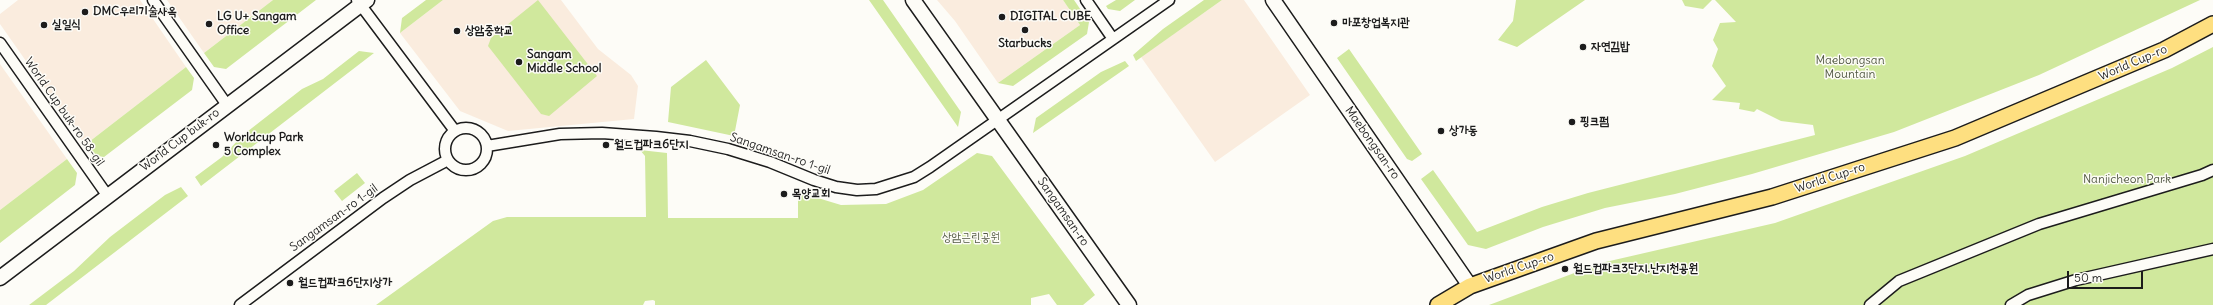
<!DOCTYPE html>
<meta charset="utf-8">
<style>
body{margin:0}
#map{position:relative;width:2213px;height:305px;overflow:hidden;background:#fdfcf7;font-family:Delius,sans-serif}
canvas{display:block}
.scale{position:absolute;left:2067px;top:271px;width:76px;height:18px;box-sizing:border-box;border:2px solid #1c1c1c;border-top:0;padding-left:5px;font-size:12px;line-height:14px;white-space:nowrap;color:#1c1c1c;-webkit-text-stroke:3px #fdfcf7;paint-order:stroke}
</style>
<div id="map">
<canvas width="2213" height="305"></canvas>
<div class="scale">50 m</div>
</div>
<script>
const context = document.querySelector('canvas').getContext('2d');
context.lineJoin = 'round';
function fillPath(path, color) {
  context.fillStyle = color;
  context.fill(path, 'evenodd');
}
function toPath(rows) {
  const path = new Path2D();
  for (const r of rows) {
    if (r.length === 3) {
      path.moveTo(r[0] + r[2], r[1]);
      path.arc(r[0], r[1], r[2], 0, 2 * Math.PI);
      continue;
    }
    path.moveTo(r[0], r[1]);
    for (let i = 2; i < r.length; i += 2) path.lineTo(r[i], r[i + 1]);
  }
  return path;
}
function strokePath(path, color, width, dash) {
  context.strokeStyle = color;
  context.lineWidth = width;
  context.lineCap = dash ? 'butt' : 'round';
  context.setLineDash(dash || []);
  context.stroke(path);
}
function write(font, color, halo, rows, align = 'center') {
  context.font = font + ' Delius,"Poor Story",sans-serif';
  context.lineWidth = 3;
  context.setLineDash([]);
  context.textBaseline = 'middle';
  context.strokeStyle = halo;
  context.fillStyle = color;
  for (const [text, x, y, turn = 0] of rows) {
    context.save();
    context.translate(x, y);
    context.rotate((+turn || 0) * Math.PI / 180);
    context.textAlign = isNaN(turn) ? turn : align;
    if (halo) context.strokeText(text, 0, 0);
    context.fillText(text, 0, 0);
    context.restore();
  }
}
const built = toPath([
 [18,0,140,0,186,67,85,145,0,24,0,14],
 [167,0,273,0,204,53],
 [443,0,561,0,598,49,631,75,638,86,634,119,508,131,460,111,400,33],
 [937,0,1063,0,1080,25,998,83,955,21],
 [1222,0,1244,0,1310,95,1215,162,1141,57],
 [0,64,67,159,0,210]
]);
const green = toPath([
 [273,0,316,0,226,69,214,67,204,53],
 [426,0,443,0,400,33,402,18],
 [538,0,597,76,549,116,541,114,488,46,491,38],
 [869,0,883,0,961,112,958,127],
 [1063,0,1074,0,1089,22,1087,34,1013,86,998,83,1080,25],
 [1116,0,1135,0,1120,11,1108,9,1106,6],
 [1204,0,1222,0,1136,61,1133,55,1163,29],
 [1516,0,1585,0,1517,47,1498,40,1513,21],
 [1682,0,1712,0,1703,9,1685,6],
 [1715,0,2200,0,2039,75,1894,132,1752,174,1675,194,1605,208,1543,227,1486,249,1468,245,1421,179,1433,170,1477,232,1542,207,1588,193,1815,135,1813,125,1781,121,1757,109,1754,112,1739,109,1740,103,1712,100,1726,86,1712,66,1718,49,1713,40,1720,23,1736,22],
 [2213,47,2213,305,1489,305,1601,263,1775,223,1965,156,2172,68],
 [1349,49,1422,154,1412,161,1407,159,1337,58],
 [359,51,374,53,201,186,195,177,222,157,243,135,302,89,323,79],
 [706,60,740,105,734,136,668,122,671,87],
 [1125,61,1129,66,1033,133,1036,118,1101,72],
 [186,67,194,78,192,90,104,157,92,155,85,145],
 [640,150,667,153,668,218,798,218,798,192,841,205,886,204,923,190,977,153,992,156,1095,295,1083,305,1057,305,1049,294,1031,298,1031,305,655,305,655,301,653,300,645,301,643,305,376,305,493,221,507,217,646,217,645,156],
 [67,159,77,173,75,185,0,243,0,210],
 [357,173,365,183,342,201,334,191],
 [181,187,188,196,46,305,29,305,74,271,110,237,165,195]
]);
const street = toPath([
 [153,0,227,105],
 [357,0,455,131],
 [1086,0,1113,39],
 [0,43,107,195],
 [466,149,21],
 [487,146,560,134,602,133,656,137,690,141,728,149,770,162,814,180,836,187,857,190,876,189,914,177,930,167,1169,0],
 [240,305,383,198,410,180,448,160],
 [1870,305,1899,281,2039,224,2202,175,2213,170],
 [2011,305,2028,295,2076,280,2213,249]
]);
const secondary = toPath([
 [913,0,1129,305],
 [1273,0,1470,286],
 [0,278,367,0]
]);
const primary = toPath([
 [1438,305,1470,286,1596,241,1772,197,1955,138,2164,50,2213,24]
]);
const markers = [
 [85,12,4,"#1c1c1c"],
 [1002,17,4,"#1c1c1c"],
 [1334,23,4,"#1c1c1c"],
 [209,24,4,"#1c1c1c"],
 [44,25,4,"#1c1c1c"],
 [1025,30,4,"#1c1c1c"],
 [457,31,4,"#1c1c1c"],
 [1583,47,4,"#1c1c1c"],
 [519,62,4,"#1c1c1c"],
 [1572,122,4,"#1c1c1c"],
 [1441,131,4,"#1c1c1c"],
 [216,145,4,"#1c1c1c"],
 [606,145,4,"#1c1c1c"],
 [784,194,4,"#1c1c1c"],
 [1565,269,4,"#1c1c1c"],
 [290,283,4,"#1c1c1c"]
];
const poiNames = [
 ["DMC우리기술사옥",93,12],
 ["LG U+ Sangam",217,17],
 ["Office",217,31],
 ["DIGITAL CUBE",1010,17],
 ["마포창업복지관",1342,23],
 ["실일식",52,25],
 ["상암중학교",465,31],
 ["Starbucks",1025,44,"center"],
 ["자연김밥",1591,47],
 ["Sangam",527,55],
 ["Middle School",527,69],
 ["핑크펌",1580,122],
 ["상가동",1449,131],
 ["Worldcup Park",224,138],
 ["5 Complex",224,152],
 ["월드컵파크6단지",614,145],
 ["목양교회",792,194],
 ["월드컵파크3단지.난지천공원",1573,269],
 ["월드컵파크6단지상가",298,283]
];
const parkNames = [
 ["Maebongsan",1850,61],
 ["Mountain",1850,75],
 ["Nanjicheon Park",2127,180],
 ["상암근린공원",971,238]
];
const streetNames = [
 ["World Cup-ro",2133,63,-23],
 ["World Cup buk-ro 58-gil",64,112,55],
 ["World Cup buk-ro",180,140,-37],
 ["Maebongsan-ro",1372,143,55],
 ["Sangamsan-ro 1-gil",780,154,19],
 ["World Cup-ro",1830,178,-18],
 ["Sangamsan-ro",1063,212,55],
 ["Sangamsan-ro 1-gil",334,218,-36],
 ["World Cup-ro",1519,268,-19]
];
fillPath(built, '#faecde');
fillPath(green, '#d0e89d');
strokePath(street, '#1c1c1c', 13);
strokePath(secondary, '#1c1c1c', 17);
strokePath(primary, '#1c1c1c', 18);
strokePath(street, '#fdfcf7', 10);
strokePath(secondary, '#fdfcf7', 14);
strokePath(primary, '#fedf80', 15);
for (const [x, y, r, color] of markers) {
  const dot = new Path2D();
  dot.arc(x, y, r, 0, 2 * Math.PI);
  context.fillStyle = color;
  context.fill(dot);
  strokePath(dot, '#fdfcf7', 1.5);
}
write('bold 12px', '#1c1c1c', '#fdfcf7', poiNames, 'left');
write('12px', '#525943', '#fdfcf7', parkNames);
write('12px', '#1c1c1c', '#fdfcf7', streetNames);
</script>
